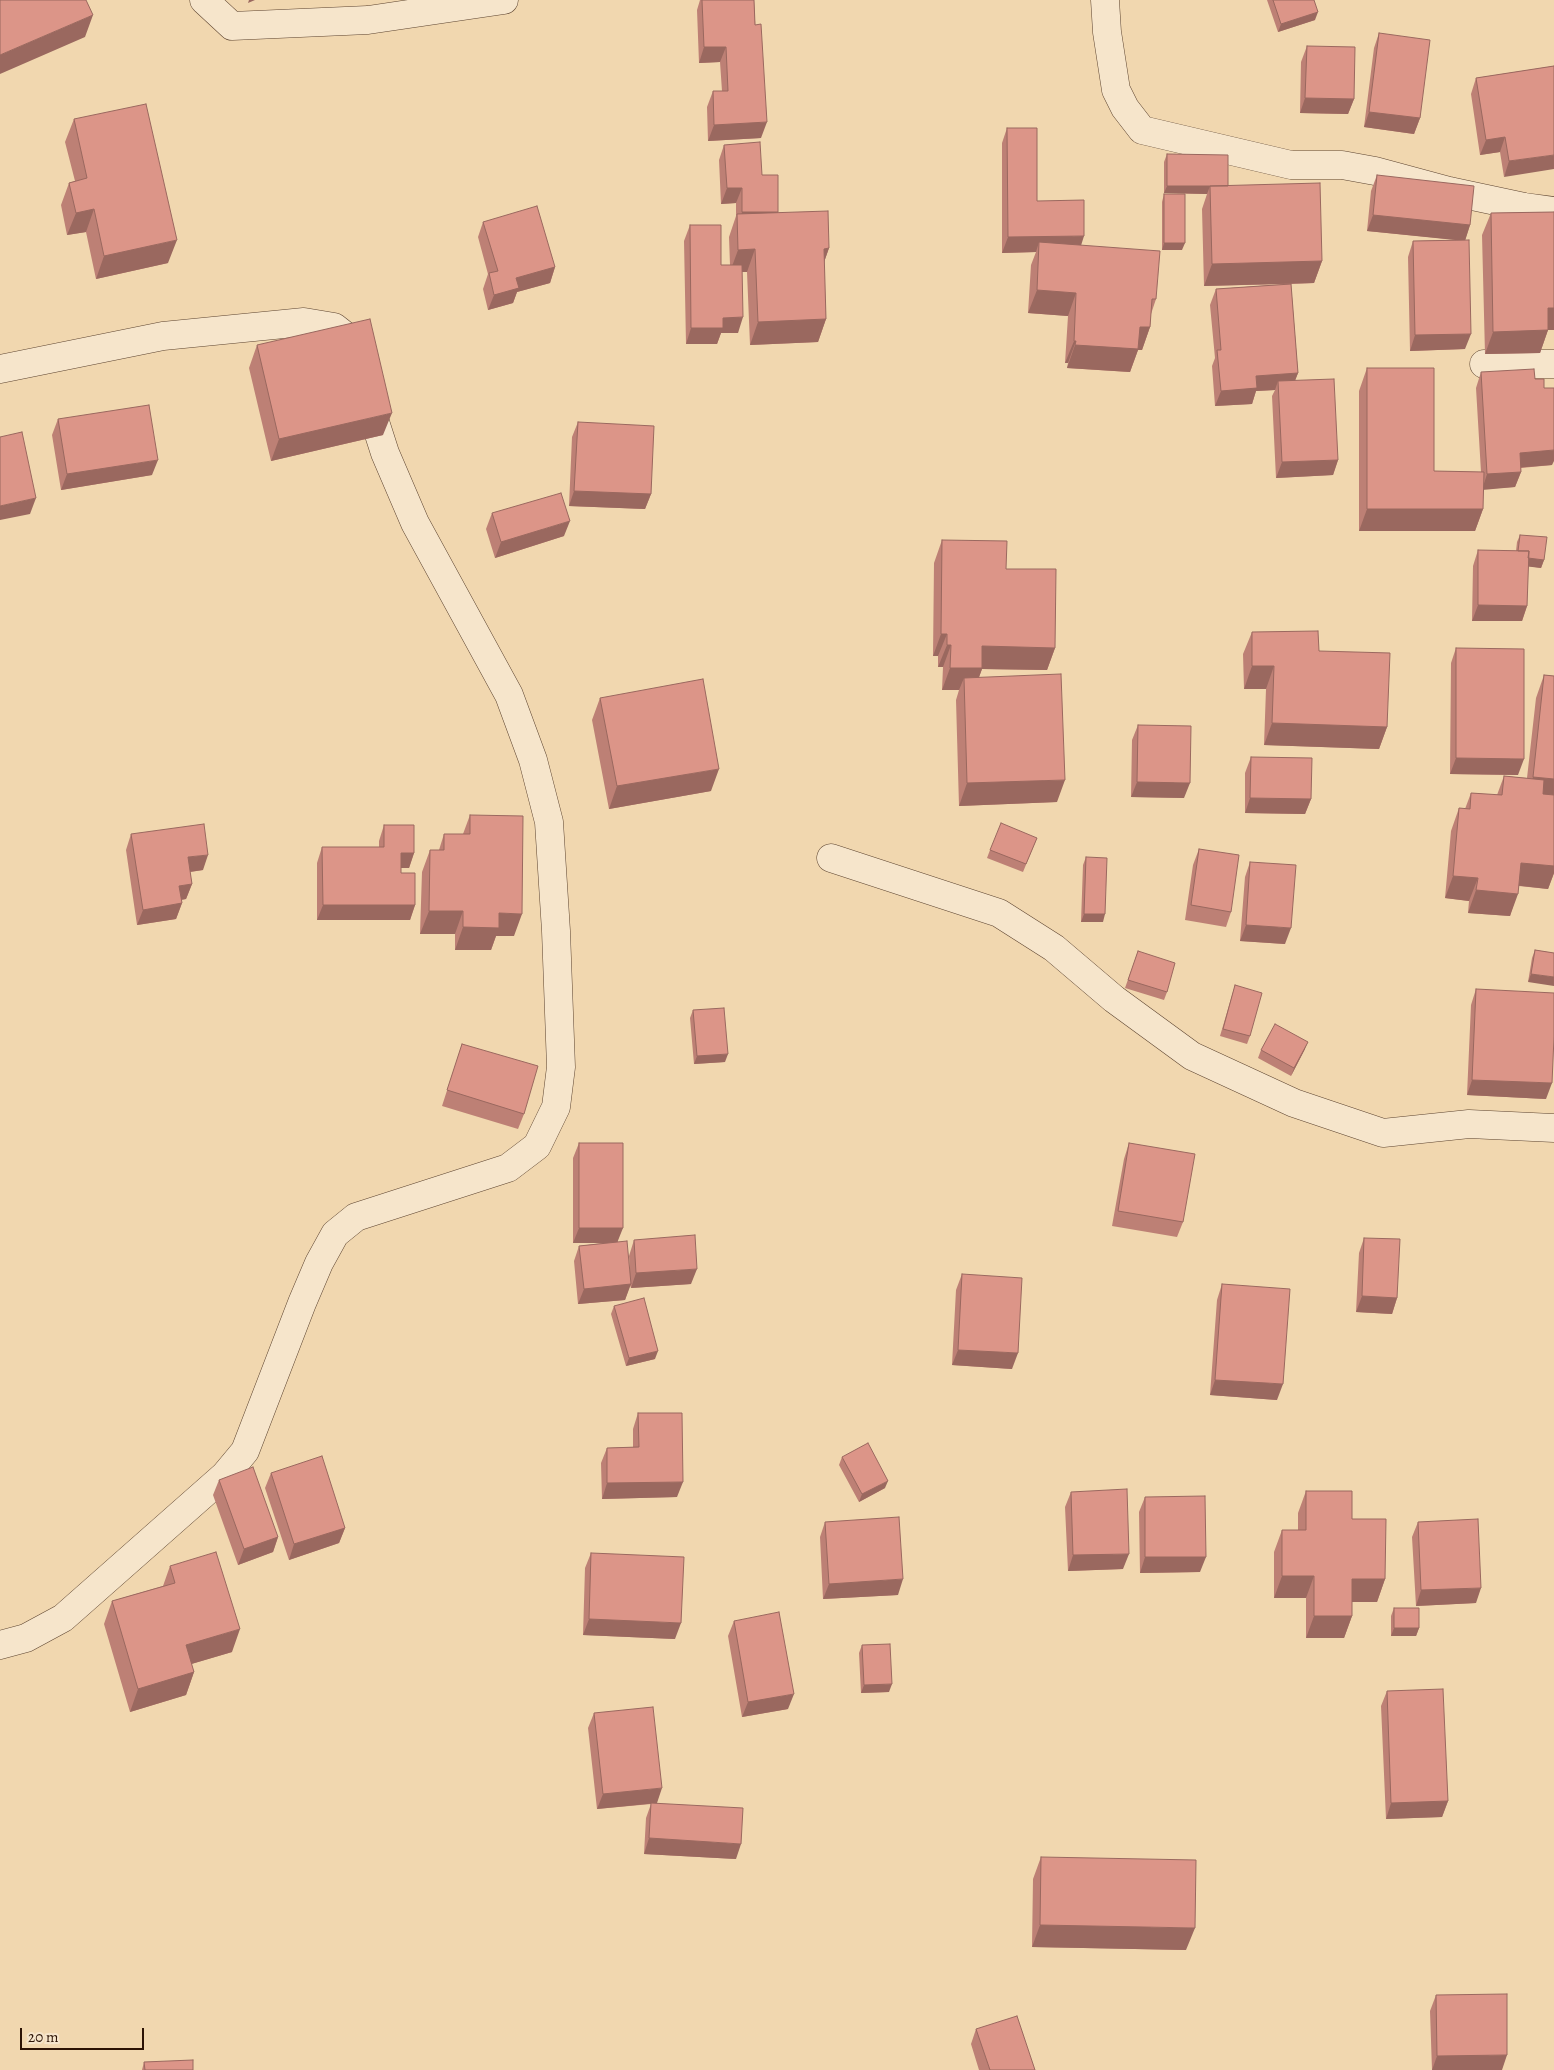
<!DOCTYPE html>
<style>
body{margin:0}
#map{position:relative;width:1554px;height:2070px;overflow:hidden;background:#f1d7af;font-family:Alegreya,serif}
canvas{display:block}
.scale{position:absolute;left:20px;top:2028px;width:124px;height:22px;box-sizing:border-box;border:2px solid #2c1305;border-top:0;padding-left:6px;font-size:15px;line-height:18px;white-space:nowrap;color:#2c1305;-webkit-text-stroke:4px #f6e5cb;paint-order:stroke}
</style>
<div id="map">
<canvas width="1554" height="2070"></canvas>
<div class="scale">20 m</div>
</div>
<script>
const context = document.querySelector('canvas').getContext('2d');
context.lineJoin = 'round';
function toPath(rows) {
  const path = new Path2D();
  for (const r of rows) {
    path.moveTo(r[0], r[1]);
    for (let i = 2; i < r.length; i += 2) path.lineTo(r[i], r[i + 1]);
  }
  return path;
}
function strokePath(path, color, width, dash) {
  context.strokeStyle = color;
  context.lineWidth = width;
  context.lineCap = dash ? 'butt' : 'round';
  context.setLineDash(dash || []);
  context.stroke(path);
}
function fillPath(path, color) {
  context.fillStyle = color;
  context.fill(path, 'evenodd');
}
const minor = toPath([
 [204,0,232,26,368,20,504,0],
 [1105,0,1107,32,1116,90,1125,108,1142,130,1291,165,1342,165,1375,171,1449,191,1524,207,1554,211],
 [1484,364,1554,364],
 [0,369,163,336,304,322,334,327,348,338,354,357],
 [831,858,999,913,1054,948,1114,999,1192,1056,1294,1103,1383,1133,1469,1124,1554,1128],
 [0,1645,26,1638,63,1618,225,1475,245,1451,302,1303,319,1263,335,1234,356,1217,508,1168,537,1146,556,1107,561,1067,556,931,549,822,533,760,509,695,415,523,385,453,368,400]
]);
const wall = toPath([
 [700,0,754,0,761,138,708,141,707,107,713,91,722,91,720,62,699,63,697,10],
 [1267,0,1314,0,1315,20,1278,32],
 [1379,33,1420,118,1414,134,1364,127,1374,48],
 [1307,46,1354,99,1348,114,1300,113,1301,62],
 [1554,66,1504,177,1500,152,1480,155,1471,94,1476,78],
 [74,119,168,263,96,279,86,232,67,235,61,205,69,183,75,181,65,142],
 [1007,128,1037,201,1081,245,1156,299,1151,314,1150,327,1142,350,1138,350,1130,372,1067,368,1068,363,1065,363,1068,316,1028,313,1031,265,1036,252,1002,253,1002,143],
 [724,145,762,175,778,213,829,248,824,262,826,319,818,342,750,345,747,272,742,272,738,333,721,333,717,344,686,344,684,241,690,225,721,265,730,265,729,237,736,216,736,203,721,204,719,160],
 [1167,154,1228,186,1322,261,1314,283,1291,284,1298,373,1295,380,1338,460,1333,475,1276,478,1272,396,1275,390,1256,391,1252,404,1215,406,1212,366,1215,358,1210,305,1216,289,1286,284,1204,286,1202,209,1207,194,1164,193,1164,162],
 [1377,175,1470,225,1465,240,1465,349,1410,351,1408,257,1413,241,1458,240,1367,231,1371,191],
 [1164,194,1182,250,1162,250,1162,202],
 [1554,212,1554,330,1548,330,1540,353,1485,354,1482,235,1491,213],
 [483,222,555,267,550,283,517,292,513,303,488,310,483,289,488,274,478,237],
 [257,345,383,435,271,461,249,368],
 [1367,368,1434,471,1481,472,1476,388,1481,372,1535,379,1544,388,1552,465,1521,468,1521,472,1515,487,1483,489,1483,509,1475,531,1359,531,1359,391],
 [58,419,152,475,61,490,52,435],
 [578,422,651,494,645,509,569,506,572,437],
 [492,513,564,536,495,558,486,529],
 [1520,535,1544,560,1541,568,1528,566,1527,606,1522,621,1472,621,1473,566,1478,550,1516,551,1517,542],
 [942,540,1006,569,1055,648,1047,670,982,669,979,677,1057,802,959,806,956,700,959,690,942,690,943,667,938,667,938,656,933,656,934,563],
 [1252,632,1319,651,1387,727,1379,749,1264,745,1266,689,1244,689,1243,654],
 [1456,648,1518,775,1450,774,1451,663],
 [1544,675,1554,676,1554,873,1548,889,1519,886,1510,916,1468,913,1469,901,1445,898,1451,831,1459,808,1465,809,1471,793,1497,795,1504,776,1527,778,1536,698],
 [600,698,711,791,609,809,592,720],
 [1138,725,1184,798,1131,797,1132,740],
 [1251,757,1311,799,1305,814,1245,813,1245,773],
 [470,815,514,936,496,936,491,950,455,950,455,934,420,934,422,872,430,850,439,850,444,834,463,834],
 [384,825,414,853,409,868,401,868,401,873,415,905,410,920,317,920,317,863,322,847,379,847,379,841],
 [131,834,203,870,190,872,192,884,186,899,181,900,182,903,176,919,137,925,126,850],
 [1037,838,1023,872,987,858,990,850],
 [1199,849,1231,912,1226,927,1185,920,1193,865],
 [1086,857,1103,922,1081,922,1083,865],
 [1250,862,1285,944,1240,941,1245,877],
 [1535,950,1554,953,1528,982,1532,958],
 [1138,951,1167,992,1164,1000,1125,988],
 [1235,985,1250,1036,1247,1044,1220,1036],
 [1476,989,1546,1099,1467,1095,1471,1005],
 [693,1010,725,1062,694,1064,690,1018],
 [462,1044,524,1114,518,1129,442,1106],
 [1305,1049,1291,1076,1258,1058,1261,1050],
 [579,1143,630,1272,629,1256,634,1240,691,1284,631,1288,630,1285,625,1300,578,1304,574,1261,579,1246,603,1243,573,1243,573,1158],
 [1129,1143,1183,1222,1177,1237,1112,1226,1124,1159],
 [1364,1238,1397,1298,1392,1314,1356,1312,1359,1253],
 [962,1274,1012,1369,952,1365,956,1290],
 [1222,1284,1277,1400,1210,1395,1217,1300],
 [614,1306,655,1359,626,1366,611,1314],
 [638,1413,677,1497,602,1499,601,1463,607,1448,633,1447,633,1429],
 [842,1457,885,1488,859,1502,839,1465],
 [271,1473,345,1528,339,1543,289,1560,265,1488],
 [219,1480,278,1537,273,1552,238,1565,213,1495],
 [1306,1491,1385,1579,1377,1602,1352,1602,1352,1616,1344,1638,1306,1638,1306,1598,1274,1598,1274,1552,1282,1530,1298,1530,1298,1513],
 [1071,1492,1123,1569,1068,1571,1065,1507],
 [1145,1497,1200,1572,1140,1573,1139,1512],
 [825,1522,898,1595,823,1599,820,1537],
 [1418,1522,1476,1603,1416,1606,1412,1537],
 [591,1553,675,1639,583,1635,585,1568],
 [170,1566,232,1652,191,1664,194,1672,186,1695,130,1712,104,1624,112,1601,163,1586],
 [1394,1608,1419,1628,1416,1636,1391,1636,1391,1616],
 [734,1621,788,1709,742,1717,728,1636],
 [862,1645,889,1692,861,1693,859,1653],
 [1387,1691,1448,1801,1442,1817,1386,1819,1381,1706],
 [594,1713,657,1803,736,1859,644,1854,646,1818,651,1804,597,1809,588,1728],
 [1041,1857,1186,1950,1032,1947,1033,1879],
 [1436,1995,1502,2070,1432,2070,1430,2011],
 [976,2029,1035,2070,979,2070,971,2044],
 [144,2062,193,2070,142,2070]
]);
const shadedWall = toPath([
 [249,0,255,0,248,3],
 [1318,12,1315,20,1278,32,1281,24],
 [93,15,85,37,0,74,0,55],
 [704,47,726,47,720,62,699,63],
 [1305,98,1354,99,1348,114,1300,113],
 [1369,112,1420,118,1414,134,1364,127],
 [767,122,761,138,708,141,714,125],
 [1505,137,1500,152,1480,155,1486,140],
 [1554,155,1554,169,1504,177,1509,161],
 [1167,186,1210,186,1207,194,1164,193],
 [727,188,742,188,736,203,721,204],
 [94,209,86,232,67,235,76,213],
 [742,212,778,212,738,225],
 [1373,215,1470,225,1465,241,1367,231],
 [1084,236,1079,252,1039,242,1036,252,1002,253,1008,237],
 [177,240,168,263,96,279,104,256],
 [1164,243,1185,243,1182,250,1162,250],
 [829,248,821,271,824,249],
 [755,249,747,272,730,272,738,250],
 [1322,261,1314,283,1204,286,1212,264],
 [555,267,550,283,517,292,513,303,488,310,494,295,516,278],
 [1037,290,1076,293,1068,316,1028,313],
 [1548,308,1554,308,1554,330,1548,330,1540,353,1485,354,1493,332],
 [743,317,738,333,721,333,717,344,686,344,691,328,723,318],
 [826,319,818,342,750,345,758,322],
 [1140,327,1150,327,1142,350,1138,350,1130,372,1067,368,1075,345],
 [1471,334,1465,349,1410,351,1415,335],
 [1074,341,1076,341,1068,363,1065,363],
 [1298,373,1292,389,1278,381,1275,390,1256,391,1252,404,1215,406,1221,391,1256,376],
 [392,413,383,435,271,461,279,439],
 [1554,450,1554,461,1552,465,1514,468,1520,453],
 [158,460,152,475,61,490,67,474],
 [1338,460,1333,475,1276,478,1282,462],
 [1521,472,1515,487,1482,490,1487,474],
 [574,491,651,494,645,509,569,506],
 [36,498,30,514,0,520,0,506],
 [1367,509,1483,509,1475,531,1359,531],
 [570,521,564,536,495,558,501,542],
 [1518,557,1544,560,1541,568,1515,565],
 [1478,605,1527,606,1522,621,1472,621],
 [941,634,947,634,938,656,933,656],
 [947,645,951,645,943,667,938,667],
 [982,646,1055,648,1047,670,982,669,974,691,964,678,959,690,942,690,950,668],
 [1252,666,1274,666,1266,689,1244,689],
 [1272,723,1387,727,1379,749,1264,745],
 [1456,758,1524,759,1518,775,1450,774],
 [719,769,711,791,609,809,617,786],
 [1533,777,1554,779,1554,802,1525,799],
 [1065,780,1057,802,959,806,967,783],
 [1137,782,1190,783,1184,798,1131,797],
 [1250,798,1311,799,1305,814,1245,813],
 [401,853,414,853,409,868,395,868],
 [208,855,203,870,182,873,188,857],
 [1521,863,1554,866,1554,873,1548,889,1513,885],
 [1453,876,1478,878,1469,901,1445,898],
 [192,884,186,899,173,901,179,886],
 [1476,890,1518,894,1510,916,1468,913],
 [182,903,176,919,137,925,143,910],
 [323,905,415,905,410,920,317,920],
 [429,911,463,911,455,934,420,934],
 [499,913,522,914,514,936,496,936,491,950,455,950,463,927],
 [1084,914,1105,914,1103,922,1081,922],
 [1246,925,1291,928,1285,944,1240,941],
 [1531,974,1554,977,1554,986,1528,982],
 [1308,1042,1305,1049,1291,1076,1294,1068],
 [728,1054,725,1062,694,1064,697,1056],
 [1472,1080,1552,1083,1546,1099,1467,1095],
 [579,1228,623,1228,617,1243,573,1243],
 [697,1269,691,1284,631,1288,636,1273],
 [631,1284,625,1300,578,1304,584,1289],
 [1362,1296,1397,1298,1392,1314,1356,1312],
 [958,1350,1018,1353,1012,1369,952,1365],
 [658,1351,655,1359,626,1366,629,1358],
 [1215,1380,1283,1384,1277,1400,1210,1395],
 [888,1481,885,1488,859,1502,862,1494],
 [683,1482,677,1497,602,1499,607,1483],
 [345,1528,339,1543,289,1560,294,1544],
 [278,1537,273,1552,238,1565,244,1549],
 [1129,1554,1123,1569,1068,1571,1073,1555],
 [1145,1557,1206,1557,1200,1572,1140,1573],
 [1282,1576,1314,1576,1306,1598,1274,1598],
 [903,1579,898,1595,823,1599,829,1584],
 [1352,1579,1385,1579,1377,1602,1344,1602],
 [1481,1588,1476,1603,1416,1606,1421,1590],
 [1314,1616,1352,1616,1344,1638,1306,1638],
 [589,1619,681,1623,675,1639,583,1635],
 [1394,1628,1419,1628,1416,1636,1391,1636],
 [240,1629,232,1652,178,1668,186,1645],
 [194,1672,186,1695,130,1712,138,1689],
 [892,1684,889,1692,861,1693,864,1685],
 [794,1694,788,1709,742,1717,748,1702],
 [662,1788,657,1803,597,1809,603,1794],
 [1448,1801,1442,1817,1386,1819,1391,1803],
 [649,1838,741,1844,736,1859,644,1854],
 [1040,1925,1195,1928,1186,1950,1032,1947],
 [1507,2055,1502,2070,1432,2070,1437,2056]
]);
const building = toPath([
 [0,0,86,0,93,15,0,55,0,0],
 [702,0,754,0,755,25,761,24,767,122,714,125,713,91,728,91,726,47,704,47,702,0],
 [1273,0,1314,0,1318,12,1281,24,1273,0],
 [1379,33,1430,40,1420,118,1369,112,1379,33],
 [1307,46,1355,47,1354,99,1305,98,1307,46],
 [1554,66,1554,155,1509,161,1505,137,1486,140,1476,78,1554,66],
 [146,104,177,240,104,256,94,209,76,213,69,183,87,178,74,119,146,104],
 [1007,128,1037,128,1037,201,1084,200,1084,236,1008,237,1007,128],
 [760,142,762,175,778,175,778,212,742,212,742,188,727,188,724,145,760,142],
 [1167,154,1228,155,1228,186,1167,186,1167,154],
 [1377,175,1474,186,1470,225,1373,215,1377,175],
 [1320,183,1322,261,1212,264,1210,186,1320,183],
 [1164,194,1185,194,1185,243,1164,243,1164,194],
 [537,206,555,267,516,278,519,288,494,295,489,273,498,271,483,222,537,206],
 [828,211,829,248,824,249,826,319,758,322,755,249,738,250,737,214,828,211],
 [1554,212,1554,308,1548,308,1548,330,1493,332,1491,213,1554,212],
 [690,225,721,225,721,265,742,265,743,317,723,318,723,328,691,328,690,225],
 [1469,240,1471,334,1415,335,1413,241,1469,240],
 [1039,242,1160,251,1156,299,1152,299,1150,327,1140,327,1138,349,1075,345,1076,341,1074,341,1076,293,1037,290,1039,242],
 [1291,284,1298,373,1256,376,1257,388,1221,391,1217,350,1221,350,1216,289,1291,284],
 [370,319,392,413,279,439,257,345,370,319],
 [1367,368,1434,368,1434,471,1484,472,1483,509,1367,509,1367,368],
 [1534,369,1535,379,1544,379,1544,388,1554,388,1554,450,1520,453,1521,472,1487,474,1481,372,1534,369],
 [1334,379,1338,460,1282,462,1278,381,1334,379],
 [149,405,158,460,67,474,58,419,149,405],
 [578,422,654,426,651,494,574,491,578,422],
 [22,432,36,498,0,506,0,437,22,432],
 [561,493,570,521,501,542,492,513,561,493],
 [1520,535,1547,537,1544,560,1528,558,1529,551,1518,551,1520,535],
 [942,540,1007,541,1006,569,1056,569,1055,648,982,646,982,668,950,668,951,645,947,645,947,634,941,634,942,540],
 [1478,550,1529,551,1527,606,1478,605,1478,550],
 [1318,631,1319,651,1390,653,1387,727,1272,723,1274,666,1252,666,1252,632,1318,631],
 [1456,648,1524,649,1524,759,1456,758,1456,648],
 [1061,674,1065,780,967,783,964,678,1061,674],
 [1544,675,1554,676,1554,779,1533,777,1544,675],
 [703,679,719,769,617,786,600,698,703,679],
 [1138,725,1191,726,1190,783,1137,782,1138,725],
 [1251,757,1312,758,1311,799,1250,798,1251,757],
 [1504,776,1544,780,1543,794,1554,795,1554,866,1521,863,1518,894,1476,890,1478,878,1453,876,1459,808,1470,809,1471,793,1502,795,1504,776],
 [470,815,523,816,522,914,499,913,499,928,463,927,463,911,429,911,430,850,444,850,444,834,470,834,470,815],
 [1001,823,1037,838,1026,864,990,850,1001,823],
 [204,824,208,855,188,857,192,884,179,886,182,903,143,910,131,834,204,824],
 [384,825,414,825,414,853,401,853,401,873,415,873,415,905,323,905,322,847,384,847,384,825],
 [1199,849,1239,855,1231,912,1191,905,1199,849],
 [1086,857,1107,858,1105,914,1084,914,1086,857],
 [1250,862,1296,865,1291,928,1246,925,1250,862],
 [1535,950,1554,953,1554,977,1531,974,1535,950],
 [1138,951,1175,963,1167,992,1128,980,1138,951],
 [1235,985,1262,993,1250,1036,1223,1029,1235,985],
 [1476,989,1554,993,1554,1037,1552,1083,1472,1080,1476,989],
 [724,1008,728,1054,697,1056,693,1010,724,1008],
 [1275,1024,1308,1042,1294,1068,1261,1050,1275,1024],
 [462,1044,538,1066,524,1114,447,1090,462,1044],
 [579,1143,623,1143,623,1228,579,1228,579,1143],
 [1129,1143,1195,1154,1183,1222,1118,1211,1129,1143],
 [695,1235,697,1269,636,1273,634,1240,695,1235],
 [1364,1238,1400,1239,1397,1298,1362,1296,1364,1238],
 [627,1241,631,1284,584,1289,579,1246,627,1241],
 [962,1274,1022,1278,1018,1353,958,1350,962,1274],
 [1222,1284,1290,1289,1283,1384,1215,1380,1222,1284],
 [644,1298,658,1351,629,1358,614,1306,644,1298],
 [638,1413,682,1413,683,1482,607,1483,607,1448,639,1447,638,1413],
 [868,1443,888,1481,862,1494,842,1457,868,1443],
 [322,1456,345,1528,294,1544,271,1473,322,1456],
 [253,1467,278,1537,244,1549,219,1480,253,1467],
 [1127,1489,1129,1554,1073,1555,1071,1492,1127,1489],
 [1306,1491,1352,1491,1352,1519,1386,1519,1385,1579,1352,1579,1352,1616,1314,1616,1314,1576,1282,1576,1282,1530,1306,1530,1306,1491],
 [1205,1496,1206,1557,1145,1557,1145,1497,1205,1496],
 [899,1517,903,1579,829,1584,825,1522,899,1517],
 [1478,1519,1481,1588,1421,1590,1418,1522,1478,1519],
 [216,1552,240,1629,186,1645,194,1672,138,1689,112,1601,175,1583,170,1566,216,1552],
 [591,1553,684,1557,681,1623,589,1619,591,1553],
 [1394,1608,1419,1608,1419,1628,1394,1628,1394,1608],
 [779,1612,794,1694,748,1702,734,1621,779,1612],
 [890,1644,892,1684,864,1685,862,1645,890,1644],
 [1443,1689,1448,1801,1391,1803,1387,1691,1443,1689],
 [653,1707,662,1788,603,1794,594,1713,653,1707],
 [651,1803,743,1808,741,1844,649,1838,651,1803],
 [1041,1857,1196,1860,1195,1928,1040,1925,1041,1857],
 [1507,1994,1507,2055,1437,2056,1436,1995,1507,1994],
 [1017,2016,1035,2070,990,2070,976,2029,1017,2016],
 [193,2060,193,2070,145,2070,144,2062,193,2060]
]);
strokePath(minor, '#5d4430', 29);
strokePath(minor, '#f6e5cb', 28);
fillPath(wall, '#bd8075');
fillPath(shadedWall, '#9a685f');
fillPath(building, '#dc9588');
strokePath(building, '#9a685f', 1);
</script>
